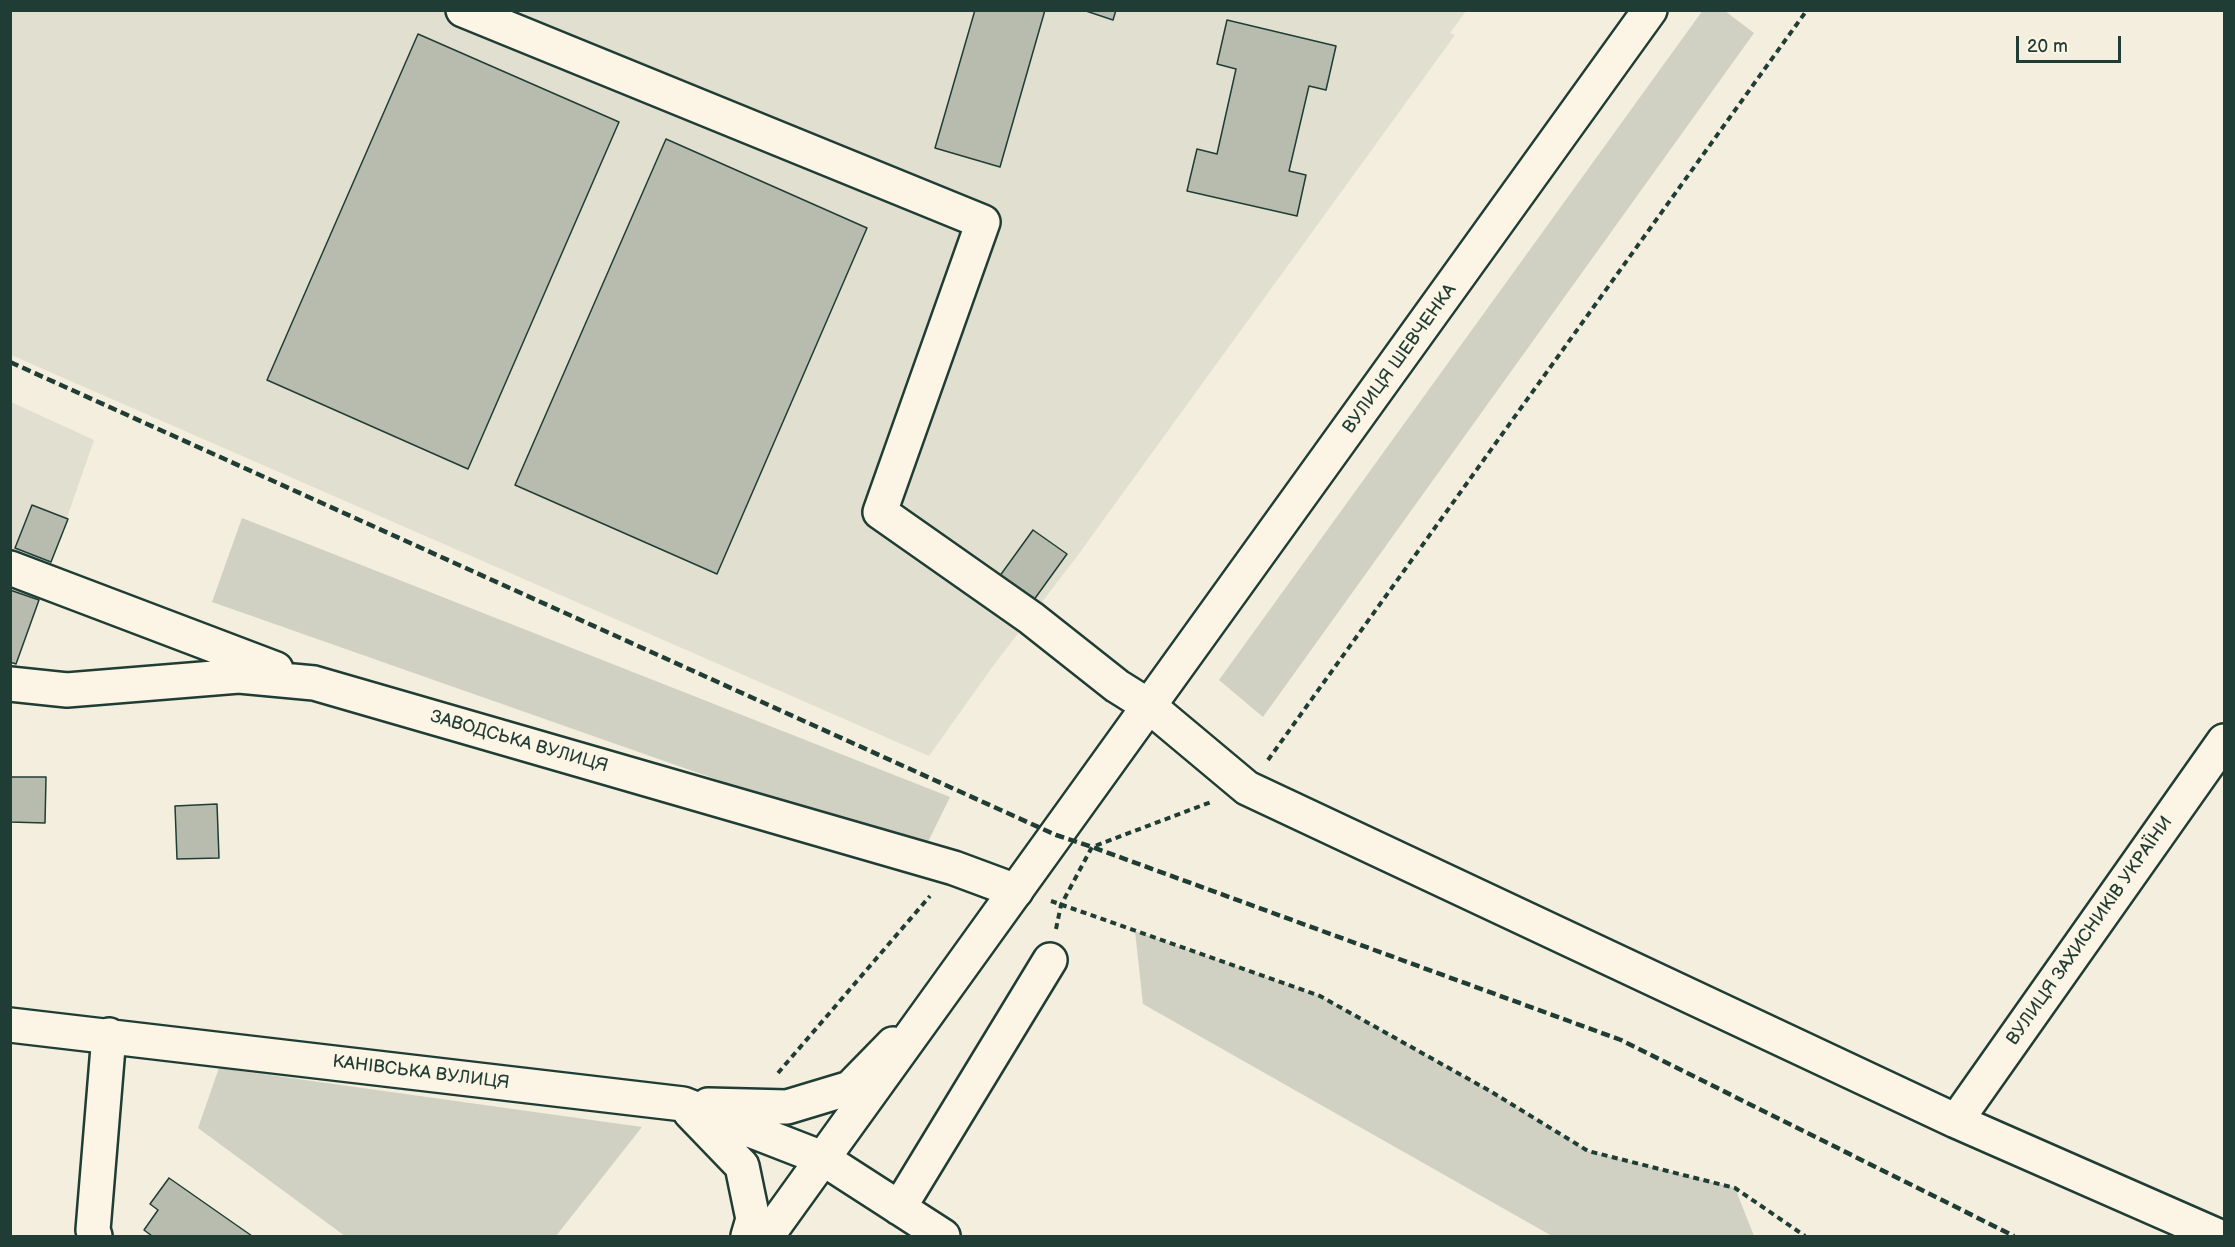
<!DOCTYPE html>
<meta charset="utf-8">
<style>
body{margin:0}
#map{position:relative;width:2235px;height:1247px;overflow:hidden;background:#f3eede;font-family:"Balsamiq Sans",sans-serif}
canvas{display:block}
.frame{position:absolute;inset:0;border:12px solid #1f3d34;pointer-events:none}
.scale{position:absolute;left:2016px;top:36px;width:105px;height:27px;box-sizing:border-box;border:3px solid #1f3d34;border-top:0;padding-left:8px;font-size:18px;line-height:21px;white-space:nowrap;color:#1f3d34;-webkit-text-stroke:4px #fcf5e5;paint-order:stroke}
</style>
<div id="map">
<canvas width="2235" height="1247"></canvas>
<div class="frame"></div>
<div class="scale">20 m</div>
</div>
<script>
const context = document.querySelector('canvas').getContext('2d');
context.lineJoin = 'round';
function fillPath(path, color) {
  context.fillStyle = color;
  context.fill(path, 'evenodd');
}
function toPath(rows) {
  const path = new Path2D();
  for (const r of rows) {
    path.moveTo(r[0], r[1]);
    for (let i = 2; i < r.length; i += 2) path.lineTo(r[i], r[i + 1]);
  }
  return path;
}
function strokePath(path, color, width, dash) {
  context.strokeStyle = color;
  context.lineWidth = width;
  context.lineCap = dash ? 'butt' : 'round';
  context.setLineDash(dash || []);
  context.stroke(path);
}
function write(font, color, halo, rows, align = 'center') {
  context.font = font + ' "Balsamiq Sans",sans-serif';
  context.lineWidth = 4.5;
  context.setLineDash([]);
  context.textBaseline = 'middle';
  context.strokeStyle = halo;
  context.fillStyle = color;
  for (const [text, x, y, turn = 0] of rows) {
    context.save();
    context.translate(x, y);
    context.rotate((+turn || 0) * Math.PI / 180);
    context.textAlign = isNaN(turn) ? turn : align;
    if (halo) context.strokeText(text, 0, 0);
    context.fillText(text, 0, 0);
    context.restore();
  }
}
const built = toPath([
 [11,11,1466,11,1450,33,1455,35,1075,559,993,666,929,756,11,355],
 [11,402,94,440,16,664,11,664]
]);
const green = toPath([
 [1703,10,1725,11,1754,33,1263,717,1219,680],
 [242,518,950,797,923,852,212,602],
 [1135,931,1320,996,1490,1091,1588,1151,1735,1188,1754,1236,1552,1236,1143,1004],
 [219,1068,642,1127,556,1236,345,1236,198,1128]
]);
const building = toPath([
 [975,10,1045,10,1000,167,935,148,975,10],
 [1083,10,1116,10,1113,20,1083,10],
 [1227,20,1336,46,1326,90,1309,86,1289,171,1306,175,1297,216,1187,191,1197,149,1217,154,1236,69,1217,64,1227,20],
 [418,34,619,122,468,469,267,380,418,34],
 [666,139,867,228,717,574,515,485,666,139],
 [32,505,68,519,51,562,15,548,32,505],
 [1033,530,1067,554,1028,608,994,584,1033,530],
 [10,590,39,600,16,664,10,662,10,590],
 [10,777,46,777,45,823,10,822,10,777],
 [217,804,219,858,177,859,175,806,217,804],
 [169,1178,252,1236,152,1236,144,1230,158,1210,150,1204,169,1178]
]);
const path = toPath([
 [1268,760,1807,10],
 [1051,901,1320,996,1490,1091,1588,1151,1735,1188,1805,1236],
 [1056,929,1061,905,1092,847,1211,802],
 [778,1073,930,896]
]);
const minor = toPath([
 [463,10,983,222,880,512,1031,618,1117,686,1149,706,1247,788,1956,1121,2218,1236],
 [10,568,276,669],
 [10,684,67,690,239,676,314,683,954,868,1016,891],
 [10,1025,683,1104,822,1158,943,1236],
 [708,1105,787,1107,850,1088,893,1044],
 [690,1112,742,1166,753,1219,748,1236],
 [1956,1121,2224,741],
 [899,1208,1050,960],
 [95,1236,93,1230,109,1035]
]);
const major = toPath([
 [767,1236,1650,10]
]);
const rail = toPath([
 [10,362,1056,835,1092,847,1621,1040,2014,1236]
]);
const streetNames = [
 ["ВУЛИЦЯ ШЕВЧЕНКА",1400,359,-54],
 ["ЗАВОДСЬКА ВУЛИЦЯ",519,742,16],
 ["ВУЛИЦЯ ЗАХИСНИКІВ УКРАЇНИ",2090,931,-55],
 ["КАНІВСЬКА ВУЛИЦЯ",421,1073,7]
];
fillPath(built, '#e1dfd0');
fillPath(green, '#d0d1c2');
fillPath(building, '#b8bcae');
strokePath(building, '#1f3d34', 1.5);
strokePath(minor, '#1f3d34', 38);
strokePath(major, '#1f3d34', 38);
strokePath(path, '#1f3d34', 4, [6, 4.5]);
strokePath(minor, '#fcf5e5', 33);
strokePath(major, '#fcf5e5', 33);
strokePath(rail, '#1f3d34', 4.5, [9, 4.5]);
write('18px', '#1f3d34', '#fcf5e5', streetNames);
</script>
